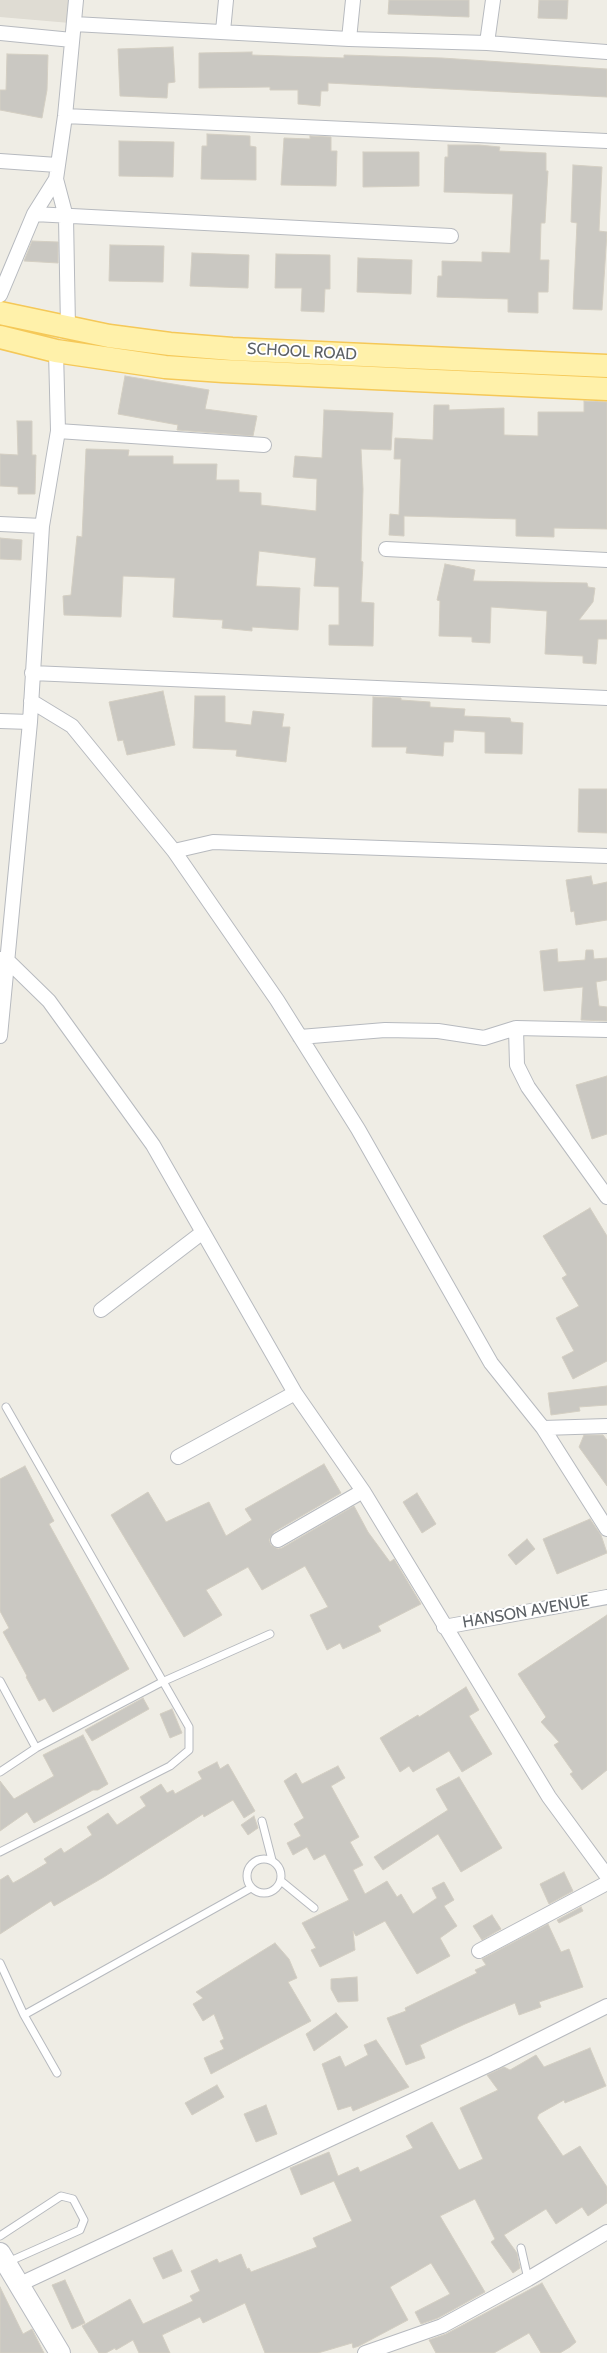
<!DOCTYPE html>
<style>
body{margin:0}
canvas{display:block;background:#efede5}
</style>
<canvas width="607" height="2353"></canvas>
<script>
const context = document.querySelector('canvas').getContext('2d');
context.lineJoin = 'round';
function fillPath(path, color) {
  context.fillStyle = color;
  context.fill(path, 'evenodd');
}
function toPath(rows) {
  const path = new Path2D();
  for (const r of rows) {
    if (r.length === 3) {
      path.moveTo(r[0] + r[2], r[1]);
      path.arc(r[0], r[1], r[2], 0, 2 * Math.PI);
      continue;
    }
    path.moveTo(r[0], r[1]);
    for (let i = 2; i < r.length; i += 2) path.lineTo(r[i], r[i + 1]);
  }
  return path;
}
function strokePath(path, color, width, dash) {
  context.strokeStyle = color;
  context.lineWidth = width;
  context.lineCap = dash ? 'butt' : 'round';
  context.setLineDash(dash || []);
  context.stroke(path);
}
function write(font, color, halo, rows, align = 'center') {
  context.font = font + ' Cabin,sans-serif';
  context.lineWidth = 4;
  context.setLineDash([]);
  context.textBaseline = 'middle';
  context.strokeStyle = halo;
  context.fillStyle = color;
  for (const [text, x, y, turn = 0] of rows) {
    context.save();
    context.translate(x, y);
    context.rotate((+turn || 0) * Math.PI / 180);
    context.textAlign = isNaN(turn) ? turn : align;
    if (halo) context.strokeText(text, 0, 0);
    context.fillText(text, 0, 0);
    context.restore();
  }
}
const education = toPath([
 [0,0,72,0,70,23,0,17]
]);
const building = toPath([
 [389,0,469,0,469,17,388,14,389,0],
 [539,0,568,0,567,19,538,18,539,0],
 [173,47,175,82,168,83,167,98,120,96,118,49,173,47],
 [252,52,252,55,344,58,344,55,442,58,607,69,607,97,328,83,328,91,321,91,320,106,298,104,298,90,270,90,270,87,199,88,199,53,252,52],
 [7,54,48,55,47,90,42,118,0,110,0,90,6,90,7,54],
 [207,134,250,136,250,146,256,147,256,180,201,179,202,146,207,146,207,134],
 [310,136,331,137,331,151,337,151,336,186,281,185,284,138,310,139,310,136],
 [119,141,174,142,173,177,119,176,119,141],
 [448,145,479,145,500,147,499,151,546,153,546,171,548,171,545,223,541,223,540,260,549,260,548,292,538,292,538,313,508,312,508,299,437,297,438,276,442,276,442,261,482,262,482,252,510,253,513,194,444,192,445,157,448,157,448,145],
 [363,152,419,152,419,186,363,187,363,152],
 [573,165,602,167,599,231,607,232,602,310,573,309,577,223,571,222,573,165],
 [32,241,58,242,58,263,24,261,32,241],
 [110,245,164,246,163,282,109,281,110,245],
 [192,253,249,255,248,288,190,286,192,253],
 [276,254,330,255,330,289,325,289,324,312,301,311,302,288,275,288,276,254],
 [358,258,412,260,411,294,357,292,358,258],
 [125,376,209,390,205,409,257,416,253,436,177,430,178,425,118,414,125,376],
 [584,401,607,402,607,529,554,528,554,537,516,536,516,519,404,516,404,536,389,535,390,514,399,515,401,459,394,459,395,438,433,440,434,405,449,405,449,410,504,408,504,435,538,436,538,412,584,412,584,401],
 [324,410,393,413,391,450,361,449,363,489,361,561,363,562,361,602,374,603,373,646,329,645,329,625,339,625,339,587,314,586,316,558,259,551,256,586,300,588,298,630,252,627,252,631,222,628,223,620,173,617,175,578,123,576,121,617,64,615,63,596,71,595,77,536,82,537,86,449,129,450,128,456,173,456,173,464,217,464,216,480,239,480,239,492,261,493,261,505,316,511,317,479,293,477,295,456,322,458,324,410],
 [17,421,32,421,32,455,36,455,35,494,18,494,18,487,0,486,0,454,18,455,17,421],
 [0,538,22,540,21,560,0,559,0,538],
 [445,564,475,570,473,581,587,583,588,587,595,588,593,602,579,620,607,620,607,639,598,639,596,664,583,663,583,656,545,654,547,611,491,607,490,643,472,642,472,637,439,636,440,601,437,600,445,564],
 [163,691,175,745,127,755,123,740,118,741,109,702,163,691],
 [195,696,225,696,225,722,251,725,253,711,284,714,282,727,290,727,286,762,236,756,237,750,193,748,195,696],
 [373,697,401,698,401,700,430,702,430,707,465,709,464,716,510,718,511,722,523,723,522,754,485,753,485,732,454,730,453,742,444,742,443,756,406,753,407,747,372,747,373,697],
 [579,789,607,789,607,833,578,832,579,789],
 [591,876,593,885,607,882,607,920,576,925,574,911,571,912,566,880,591,876],
 [557,949,558,962,585,960,586,950,593,950,594,959,607,958,607,980,596,982,599,1006,607,1007,607,1021,581,1020,583,987,544,991,540,951,557,949],
 [607,1076,607,1134,592,1139,576,1085,607,1076],
 [590,1208,607,1236,607,1361,573,1379,562,1357,574,1351,556,1318,579,1306,562,1278,567,1275,543,1236,590,1208],
 [607,1386,607,1405,579,1407,580,1411,551,1415,548,1393,607,1386],
 [584,1435,603,1435,607,1440,607,1486,579,1447,584,1435],
 [324,1464,341,1493,274,1532,269,1540,271,1545,278,1549,282,1548,354,1506,368,1532,390,1562,394,1559,421,1604,378,1626,381,1631,343,1649,340,1643,327,1650,310,1615,328,1607,305,1566,262,1590,248,1567,206,1590,222,1615,184,1637,111,1515,148,1492,166,1522,209,1502,226,1536,252,1520,245,1509,324,1464],
 [25,1466,54,1521,49,1524,129,1669,53,1712,45,1698,39,1701,26,1677,27,1676,3,1632,9,1628,0,1611,0,1479,25,1466],
 [417,1493,436,1524,422,1533,403,1502,417,1493],
 [590,1519,601,1535,607,1553,557,1574,543,1539,590,1519],
 [527,1539,535,1549,516,1565,508,1555,527,1539],
 [607,1615,607,1770,582,1790,570,1774,573,1772,554,1745,559,1742,541,1722,546,1717,518,1674,607,1615],
 [466,1687,479,1710,469,1716,492,1754,462,1772,449,1751,413,1772,409,1766,400,1772,380,1738,418,1715,419,1717,466,1687],
 [143,1698,149,1709,92,1741,85,1730,143,1698],
 [172,1709,182,1733,170,1738,160,1714,172,1709],
 [83,1735,108,1784,98,1790,93,1790,34,1823,27,1812,0,1831,0,1781,14,1799,54,1776,43,1755,83,1735],
 [217,1762,220,1769,228,1764,255,1811,244,1818,233,1800,204,1817,203,1814,104,1877,54,1906,51,1901,0,1934,0,1880,8,1875,13,1883,22,1878,47,1863,44,1859,61,1848,64,1853,92,1835,87,1827,108,1813,117,1825,146,1806,140,1797,161,1784,167,1793,173,1790,175,1794,202,1779,198,1772,217,1762],
 [338,1766,345,1778,331,1786,359,1837,350,1842,363,1865,353,1870,365,1894,387,1881,397,1897,401,1894,413,1914,437,1898,432,1888,444,1882,454,1900,444,1906,457,1926,440,1938,450,1956,417,1974,385,1921,356,1936,353,1931,355,1950,320,1967,311,1950,316,1948,302,1923,349,1900,325,1854,314,1860,307,1847,293,1855,287,1843,301,1836,294,1824,304,1818,284,1781,296,1773,302,1784,338,1766],
 [459,1777,502,1848,461,1872,438,1834,383,1870,374,1857,448,1810,436,1789,459,1777],
 [254,1816,258,1828,248,1835,241,1825,254,1816],
 [564,1872,573,1891,549,1904,540,1884,564,1872],
 [581,1907,583,1911,559,1923,557,1920,581,1907],
 [492,1915,501,1929,482,1940,473,1926,492,1915],
 [548,1924,561,1952,569,1949,583,1987,539,2002,541,2007,519,2015,515,2003,465,2024,420,2045,425,2058,406,2065,387,2018,406,2011,405,2008,477,1973,475,1970,486,1965,482,1959,548,1924],
 [275,1943,289,1959,297,1978,288,1982,311,2021,211,2074,204,2058,224,2049,220,2041,224,2039,214,2014,203,2021,193,2004,203,1998,196,1992,275,1943],
 [357,1977,358,2001,338,2002,331,1989,331,1979,357,1977],
 [336,2013,348,2027,314,2051,306,2034,336,2013],
 [376,2040,409,2087,353,2111,351,2106,338,2110,322,2064,340,2056,345,2067,368,2055,364,2045,376,2040],
 [590,2048,606,2086,565,2103,564,2100,539,2114,537,2118,563,2156,580,2146,607,2187,607,2203,588,2216,582,2207,556,2224,546,2209,504,2235,517,2253,520,2268,513,2273,491,2242,495,2239,475,2199,440,2216,485,2292,438,2318,421,2324,415,2312,450,2294,431,2263,390,2287,408,2320,359,2346,353,2348,352,2343,318,2353,265,2353,245,2303,203,2323,200,2317,162,2335,170,2353,139,2353,133,2340,116,2350,115,2348,106,2353,99,2353,82,2326,130,2299,143,2324,193,2301,190,2296,200,2291,191,2271,217,2259,219,2263,241,2254,247,2269,249,2268,251,2272,317,2247,313,2238,352,2221,334,2181,301,2195,290,2168,329,2152,338,2176,358,2167,360,2172,413,2148,406,2136,432,2122,459,2170,483,2159,460,2108,498,2090,487,2075,504,2067,510,2070,536,2055,544,2067,590,2048],
 [217,2085,224,2097,192,2115,185,2103,217,2085],
 [266,2105,277,2134,256,2142,244,2114,266,2105],
 [172,2250,182,2271,163,2279,153,2258,172,2250],
 [65,2280,85,2323,72,2329,52,2285,65,2280],
 [542,2283,576,2342,570,2347,560,2353,541,2353,529,2333,494,2353,436,2353,429,2340,446,2334,542,2283],
 [0,2287,23,2334,32,2329,44,2353,0,2353,0,2287]
]);
const lane = toPath([
 [0,1681,36,1748],
 [0,1772,36,1748,162,1682,270,1634],
 [262,1821,272,1860],
 [0,1852,170,1766,189,1750,189,1727,6,1407],
 [264,1876,17],
 [281,1881,314,1908],
 [0,1963,24,2015,57,2073],
 [24,2015,251,1888],
 [0,2236,61,2196,73,2199,84,2220,80,2230,8,2262],
 [521,2248,528,2279]
]);
const street = toPath([
 [74,24,349,39,487,43,607,52],
 [223,31,226,0],
 [0,33,72,40],
 [349,39,353,0],
 [487,43,493,0],
 [65,116,607,141],
 [0,161,57,165],
 [34,214,451,236],
 [0,295,34,214,56,179],
 [68,328,66,217,56,179,65,116,76,0],
 [58,431,264,445],
 [0,524,42,526],
 [386,549,607,560],
 [32,673,607,698],
 [31,701,72,726,174,851,277,1000,358,1129,491,1363,543,1428,607,1529],
 [0,721,30,722],
 [174,851,213,842,607,856],
 [0,959,7,960,49,1001,153,1145,295,1393,363,1491,549,1797,607,1876],
 [516,1028,517,1065,528,1087,607,1197],
 [0,1036,30,722,42,526,58,431,56,351],
 [300,1037,385,1030,438,1031,484,1038,516,1028,607,1030],
 [101,1310,203,1232],
 [543,1428,607,1426],
 [178,1457,295,1393],
 [278,1540,363,1491],
 [444,1627,607,1597],
 [479,1951,607,1883],
 [18,2285,495,2062,607,2006],
 [365,2353,442,2326,528,2279,607,2232]
]);
const secondary = toPath([
 [0,2253,60,2353]
]);
const primary = toPath([
 [0,313,109,336,170,344,232,349,607,366],
 [0,337,56,351,165,367,223,371,607,389]
]);
const streetNames = [
 ["SCHOOL ROAD",302,352,3],
 ["HANSON AVENUE",526,1612,-10]
];
fillPath(education, '#dfdcd3');
fillPath(building, '#cac8c2');
strokePath(building, '#d4cfc3', 1);
strokePath(lane, '#b7babf', 9);
strokePath(street, '#b7babf', 16);
strokePath(secondary, '#b8bbc1', 22);
strokePath(primary, '#f5c858', 25);
strokePath(lane, '#fff', 7);
strokePath(street, '#fff', 14);
strokePath(secondary, '#fff', 20);
strokePath(primary, '#fff1aa', 22);
write('16px', '#5c6166', '#fff', streetNames);
</script>
